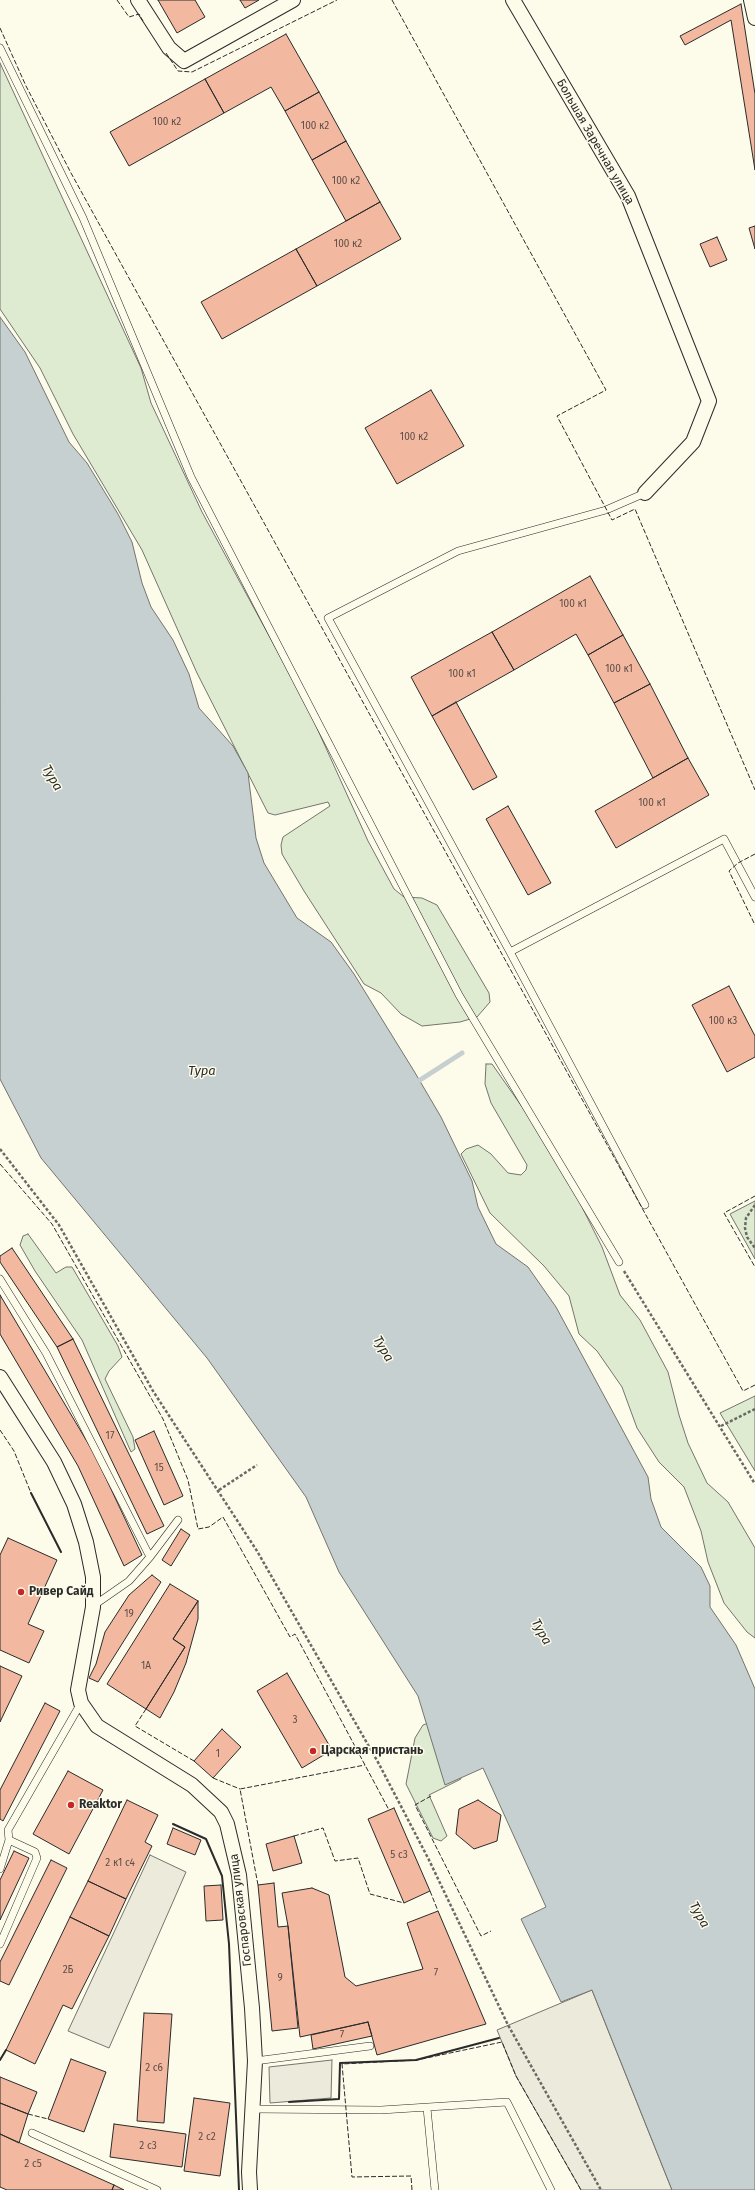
<!DOCTYPE html>
<meta charset="utf-8">
<style>
body{margin:0}
canvas{display:block;background:#fdfbea}
</style>
<canvas width="755" height="2190"></canvas>
<script>
const context = document.querySelector('canvas').getContext('2d');
context.lineJoin = 'round';
function fillPath(path, color) {
  context.fillStyle = color;
  context.fill(path, 'evenodd');
}
function toPath(rows) {
  const path = new Path2D();
  for (const r of rows) {
    path.moveTo(r[0], r[1]);
    for (let i = 2; i < r.length; i += 2) path.lineTo(r[i], r[i + 1]);
  }
  return path;
}
function strokePath(path, color, width, dash) {
  context.strokeStyle = color;
  context.lineWidth = width;
  context.lineCap = dash ? 'butt' : 'round';
  context.setLineDash(dash || []);
  context.stroke(path);
}
function write(font, color, halo, rows, align = 'center') {
  context.font = font + ' "Fira Sans",sans-serif';
  context.lineWidth = 3;
  context.setLineDash([]);
  context.textBaseline = 'middle';
  context.strokeStyle = halo;
  context.fillStyle = color;
  for (const [text, x, y, turn = 0] of rows) {
    context.save();
    context.translate(x, y);
    context.rotate((+turn || 0) * Math.PI / 180);
    context.textAlign = isNaN(turn) ? turn : align;
    if (halo) context.strokeText(text, 0, 0);
    context.fillText(text, 0, 0);
    context.restore();
  }
}
const green = toPath([
 [0,63,141,368,151,403,202,512,307,706,368,841,394,889,404,897,422,898,437,905,489,993,490,1002,477,1017,460,1022,422,1026,401,1014,381,993,364,984,304,891,282,854,281,845,283,837,330,806,328,802,275,815,268,813,197,673,142,550,73,434,40,368,0,309,0,63],
 [486,1064,492,1064,525,1111,576,1195,602,1247,620,1295,640,1320,668,1372,679,1415,688,1443,707,1483,728,1502,755,1548,755,1638,747,1632,724,1603,708,1562,701,1531,684,1487,659,1462,637,1428,622,1387,597,1351,579,1334,569,1296,544,1266,490,1213,461,1154,466,1149,478,1145,491,1154,508,1173,521,1175,526,1170,527,1165,491,1103,485,1084,486,1064],
 [755,1201,755,1259,730,1214,755,1201],
 [28,1234,56,1273,66,1267,72,1267,118,1346,122,1357,109,1371,105,1379,133,1437,135,1449,131,1452,82,1340,35,1271,20,1245,23,1236,28,1234],
 [755,1396,755,1471,720,1413,755,1396],
 [431,1722,441,1723,461,1779,429,1795,447,1836,441,1841,433,1838,406,1784,415,1738,423,1725,431,1722]
]);
const parking = toPath([
 [150,1855,186,1872,109,2048,68,2031,150,1855],
 [592,1990,672,2190,581,2190,516,2076,497,2030,592,1990],
 [332,2060,331,2098,270,2103,269,2067,332,2060]
]);
const water = toPath([
 [0,317,25,352,69,442,87,463,118,514,132,542,142,583,151,607,173,640,189,674,199,708,233,746,248,773,256,838,264,863,297,918,331,942,354,974,414,1071,441,1117,472,1181,478,1207,496,1244,528,1267,556,1307,648,1477,651,1499,661,1527,701,1567,710,1586,710,1607,736,1645,755,1689,755,2190,672,2190,592,1990,561,2002,521,1919,546,1907,483,1768,445,1785,418,1696,339,1572,306,1497,207,1358,41,1158,0,1079,0,317]
]);
const stream = toPath([
 [420,1080,462,1053]
]);
const building = toPath([
 [158,0,195,0,205,17,177,33,158,0],
 [240,0,259,0,245,8,240,0],
 [741,4,755,94,755,170,731,20,685,45,680,36,741,4],
 [286,34,319,92,285,111,271,87,224,113,205,79,286,34],
 [205,79,224,113,129,166,110,132,205,79],
 [319,92,346,141,312,160,285,111,319,92],
 [346,141,380,202,346,221,312,160,346,141],
 [380,202,401,239,317,286,296,249,380,202],
 [755,226,755,249,749,228,755,226],
 [717,237,727,260,710,267,700,244,717,237],
 [296,249,317,286,222,339,201,302,296,249],
 [431,390,464,446,397,484,365,428,431,390],
 [590,576,623,635,588,655,576,634,514,670,492,632,590,576],
 [492,632,514,670,432,716,411,677,492,632],
 [623,635,650,684,614,703,588,655,623,635],
 [650,684,688,758,653,778,614,703,650,684],
 [456,702,497,777,473,790,432,716,456,702],
 [688,758,709,795,616,848,595,811,688,758],
 [508,806,551,883,528,895,486,819,508,806],
 [729,986,755,1036,755,1057,727,1072,692,1005,729,986],
 [12,1248,73,1339,57,1347,0,1262,0,1256,12,1248],
 [0,1295,95,1455,142,1555,124,1566,78,1466,0,1334,0,1295],
 [73,1339,164,1526,147,1534,57,1347,73,1339],
 [154,1431,183,1496,164,1505,135,1440,154,1431],
 [181,1529,190,1535,171,1566,162,1560,181,1529],
 [8,1538,57,1560,28,1624,44,1631,29,1663,0,1650,0,1555,8,1538],
 [152,1575,161,1582,98,1682,89,1678,96,1664,105,1632,129,1595,152,1575],
 [170,1584,198,1601,173,1639,185,1647,146,1709,107,1684,170,1584],
 [198,1601,198,1619,186,1663,174,1692,160,1718,146,1709,185,1647,173,1639,198,1601],
 [0,1666,22,1676,0,1722,0,1666],
 [287,1673,332,1750,302,1768,257,1691,287,1673],
 [45,1703,60,1711,3,1821,0,1819,0,1790,45,1703],
 [222,1729,241,1747,213,1778,194,1761,222,1729],
 [68,1771,103,1790,69,1854,33,1834,68,1771],
 [127,1800,158,1815,145,1842,152,1846,126,1899,88,1881,127,1800],
 [478,1800,501,1815,497,1841,474,1849,456,1834,459,1809,478,1800],
 [394,1808,430,1891,404,1903,368,1819,394,1808],
 [173,1828,201,1840,195,1855,167,1844,173,1828],
 [294,1836,302,1863,273,1871,266,1844,294,1836],
 [14,1851,29,1858,0,1920,0,1880,14,1851],
 [51,1860,67,1868,9,1985,0,1981,0,1962,51,1860],
 [88,1881,126,1899,109,1936,70,1917,88,1881],
 [274,1883,278,1927,288,1926,298,2028,272,2031,258,1885,274,1883],
 [221,1885,223,1920,206,1921,204,1886,221,1885],
 [312,1888,329,1895,345,1977,356,1986,423,1969,407,1923,438,1911,486,2024,377,2055,368,2022,300,2037,288,1926,282,1893,312,1888],
 [70,1917,109,1936,72,2009,63,2005,35,2064,6,2050,70,1917],
 [144,2013,172,2014,164,2123,137,2121,144,2013],
 [368,2022,372,2036,313,2049,311,2035,368,2022],
 [71,2059,106,2072,84,2132,48,2119,71,2059],
 [0,2077,37,2092,28,2114,0,2103,0,2077],
 [194,2098,230,2103,220,2176,184,2171,194,2098],
 [0,2103,28,2114,19,2143,0,2134,0,2103],
 [114,2124,186,2134,182,2167,110,2157,114,2124],
 [0,2134,114,2185,112,2190,7,2190,0,2187,0,2134],
 [114,2185,124,2190,112,2190,114,2185]
]);
const path = toPath([
 [0,1149,59,1225,153,1391,257,1551,379,1764,429,1860,508,2025,601,2190],
 [755,1205,746,1218,745,1228,747,1237,755,1248],
 [624,1271,755,1484],
 [721,1426,755,1409],
 [219,1490,257,1465]
]);
const lane = toPath([
 [0,48,83,218,191,477,459,995,619,1262],
 [645,493,606,510,458,551,328,618,510,952,724,839,755,897],
 [510,952,645,1205],
 [0,1279,46,1353,150,1557,129,1581,93,1606],
 [150,1557,178,1520],
 [0,1869,9,1840,8,1830,81,1703],
 [0,1944,37,1858,35,1852,9,1840],
 [255,2061,370,2046],
 [427,2108,435,2190],
 [252,2109,381,2110,507,2102,551,2190],
 [32,2133,157,2190]
]);
const street = toPath([
 [138,0,169,48,184,61,293,0],
 [513,0,628,196,709,401,693,442,645,493],
 [751,0,755,18],
 [0,1377,54,1462,74,1504,86,1542,93,1577,93,1607,78,1690,81,1703,97,1726,192,1785,221,1812,227,1824,239,1875,252,2008,255,2061,249,2172,250,2190]
]);
const fence = toPath([
 [117,0,129,17,139,14,143,21],
 [392,0,606,390,557,416,612,520,635,509,755,790],
 [0,28,26,86,71,173,743,1391,755,1385],
 [166,53,178,71,192,72,337,0],
 [755,854,738,863,729,871,755,925],
 [0,1164,52,1224,163,1419,188,1480,198,1529,209,1527,223,1517,290,1637,295,1634,389,1810],
 [755,1196,724,1213,755,1267],
 [0,1430,14,1451,31,1493],
 [146,1709,135,1726,194,1761],
 [213,1778,240,1789],
 [431,1796,415,1805,481,1936,491,1931],
 [294,1836,323,1828,335,1861,358,1858,370,1894,404,1903],
 [258,1885,240,1789,365,1765],
 [430,1891,438,1911],
 [28,2114,48,2119],
 [412,2190,411,2176,352,2177,342,2064,417,2060,502,2042,516,2076,581,2190]
]);
const wall = toPath([
 [31,1493,61,1552],
 [173,1824,206,1839,222,1876,229,1944,239,2190],
 [0,2060,6,2050],
 [289,2102,339,2099,340,2063,416,2060,499,2038]
]);
const markers = [
 [21,1592,4,"#c62828"],
 [313,1751,4,"#c62828"],
 [71,1805,4,"#c62828"]
];
const numberNames = [
 ["100 к2",167,122],
 ["100 к2",315,126],
 ["100 к2",346,181],
 ["100 к2",348,244],
 ["100 к2",414,437],
 ["100 к1",573,604],
 ["100 к1",619,669],
 ["100 к1",462,674],
 ["100 к1",652,803],
 ["100 к3",723,1021],
 ["17",110,1436],
 ["15",159,1468],
 ["19",129,1614],
 ["1А",146,1666],
 ["3",295,1720],
 ["1",218,1754],
 ["5 с3",399,1855],
 ["2 к1 с4",120,1863],
 ["2Б",68,1970],
 ["7",436,1973],
 ["9",280,1978],
 ["7",342,2035],
 ["2 c6",154,2068],
 ["2 с2",207,2137],
 ["2 с3",148,2146],
 ["2 с5",33,2164]
];
const streetNames = [
 ["Большая Заречная улица",595,142,60],
 ["Госпаровская улица",241,1910,-97]
];
const poiNames = [
 ["Ривер Сайд",29,1592],
 ["Царская пристань",321,1751],
 ["Reaktor",79,1805]
];
const waterNames = [
 ["Тура",52,778,60],
 ["Тура",202,1071],
 ["Тура",383,1349,60],
 ["Тура",541,1632,61],
 ["Тура",699,1915,61]
];
fillPath(green, '#deebd1');
strokePath(green, '#74746e', 1);
fillPath(parking, '#eceadb');
strokePath(parking, '#74746e', 1);
fillPath(water, '#c7d0d0');
strokePath(water, '#74746e', 1);
strokePath(stream, '#c7d0d0', 5);
fillPath(building, '#f2b8a0');
strokePath(building, '#2b2b2b', 1);
strokePath(lane, '#2b2b2b', 8);
strokePath(street, '#2b2b2b', 16);
strokePath(path, '#6a6964', 2.5, [3, 2]);
strokePath(lane, '#fdfbea', 7);
strokePath(street, '#fdfbea', 14);
strokePath(fence, '#2b2b2b', 1, [5, 2]);
strokePath(wall, '#2b2b2b', 2);
for (const [x, y, r, color] of markers) {
  const dot = new Path2D();
  dot.arc(x, y, r, 0, 2 * Math.PI);
  context.fillStyle = color;
  context.fill(dot);
  strokePath(dot, '#fdfbea', 1.5);
}
write('10px', '#5d4e48', null, numberNames);
write('12px', '#2b2b2b', '#fdfbea', streetNames);
write('bold 12px', '#2b2b2b', '#fdfbea', poiNames, 'left');
write('italic 13px', '#2b2b2b', '#fdfbea', waterNames);
</script>
